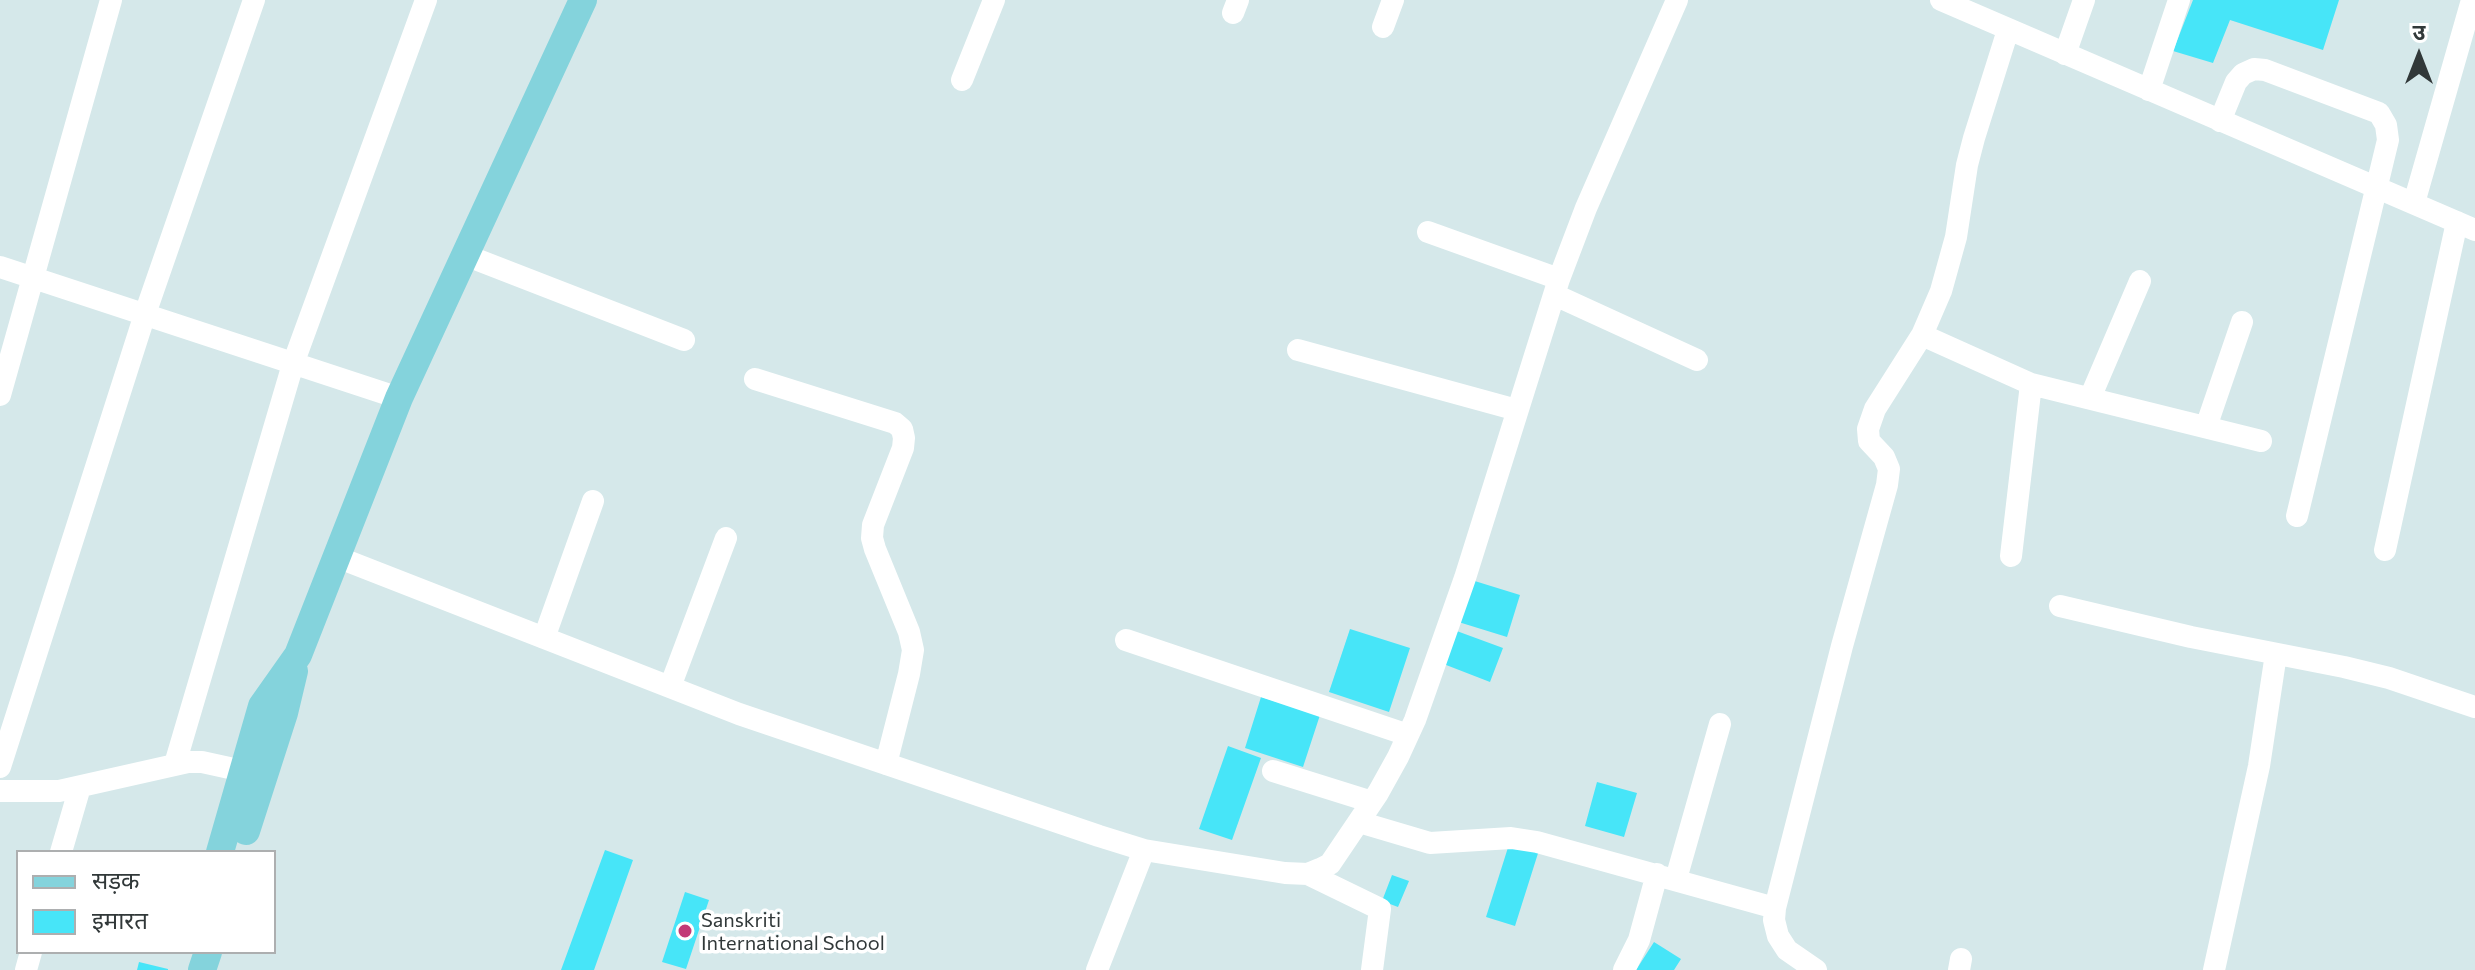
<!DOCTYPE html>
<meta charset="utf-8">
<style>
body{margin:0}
#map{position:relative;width:2475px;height:970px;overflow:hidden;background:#d5e8ea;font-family:Commissioner,"Noto Sans Devanagari",sans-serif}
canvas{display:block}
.legend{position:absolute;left:16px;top:850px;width:260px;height:104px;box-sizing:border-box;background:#fff;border:2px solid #adafb0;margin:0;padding:10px 14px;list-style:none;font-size:24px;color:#313839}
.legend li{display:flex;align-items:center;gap:16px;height:40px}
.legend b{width:40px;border:2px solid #adafb0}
.north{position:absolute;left:2379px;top:16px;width:80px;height:80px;-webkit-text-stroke:6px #fff;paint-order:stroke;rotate:0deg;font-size:22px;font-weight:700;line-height:32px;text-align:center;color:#313839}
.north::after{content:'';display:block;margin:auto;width:28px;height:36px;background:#313839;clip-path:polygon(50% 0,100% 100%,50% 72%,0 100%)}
</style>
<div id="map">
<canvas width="2475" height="970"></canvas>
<ul class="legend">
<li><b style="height:10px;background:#84d3dc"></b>सड़क</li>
<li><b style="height:22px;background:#47e5f8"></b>इमारत</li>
</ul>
<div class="north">उ</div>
</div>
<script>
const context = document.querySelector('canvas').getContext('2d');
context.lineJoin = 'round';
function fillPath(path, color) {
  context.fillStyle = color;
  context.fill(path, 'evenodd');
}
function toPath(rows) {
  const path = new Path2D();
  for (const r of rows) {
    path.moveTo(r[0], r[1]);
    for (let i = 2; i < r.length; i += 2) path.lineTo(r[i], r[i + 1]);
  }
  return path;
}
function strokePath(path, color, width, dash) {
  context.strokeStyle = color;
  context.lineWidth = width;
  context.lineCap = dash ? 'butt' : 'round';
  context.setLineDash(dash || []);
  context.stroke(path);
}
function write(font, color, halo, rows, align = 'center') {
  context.font = font + ' Commissioner,sans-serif';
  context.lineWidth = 7;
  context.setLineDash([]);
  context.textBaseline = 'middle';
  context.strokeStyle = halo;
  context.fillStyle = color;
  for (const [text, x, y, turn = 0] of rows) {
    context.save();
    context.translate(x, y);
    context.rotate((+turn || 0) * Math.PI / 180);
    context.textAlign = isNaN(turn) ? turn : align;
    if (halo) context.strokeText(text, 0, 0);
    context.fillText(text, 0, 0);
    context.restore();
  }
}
const building = toPath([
 [2193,0,2339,0,2323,50,2230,20,2213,63,2173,51],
 [1465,578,1520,595,1507,637,1452,620],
 [1350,629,1410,648,1389,712,1329,692],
 [1454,630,1503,648,1490,682,1441,663],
 [1261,697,1320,715,1303,767,1245,748],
 [1228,746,1261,758,1232,840,1199,829],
 [1597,782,1637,793,1624,837,1585,826],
 [1511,838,1540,847,1515,926,1486,917],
 [605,850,633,860,594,970,561,970],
 [1392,875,1409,881,1398,907,1382,901],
 [685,892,709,900,686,969,662,962],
 [1654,942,1681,959,1674,970,1636,970],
 [139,962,168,969,168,970,137,970]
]);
const minor = toPath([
 [1941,0,2475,230],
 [1233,13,1238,0],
 [1383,27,1393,0],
 [2065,54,2084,0],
 [962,80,994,0],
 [2149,90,2179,0],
 [2220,121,2236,82,2243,74,2254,69,2265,70,2379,113,2386,125,2388,140,2297,516],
 [2414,203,2472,0],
 [1428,232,1559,279],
 [465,255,684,340],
 [0,267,399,398],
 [1555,295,1697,360],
 [1922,335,2031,384,2261,441],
 [1298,350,1517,410],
 [755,379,895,423,902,429,904,438,903,448,873,525,872,538,875,549,909,632,913,650,909,674,886,764],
 [0,395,111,0],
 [2090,398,2140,281],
 [2206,427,2242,322],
 [2385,550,2457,222],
 [2011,556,2031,384],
 [337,557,739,714,1099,836,1144,850,1285,873,1308,874,1320,869,1330,864,1378,793,1398,757,1415,720,1465,578,1559,279,1586,208,1677,0],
 [2060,606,2191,637,2344,667,2389,678,2475,707],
 [544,638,593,501],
 [1126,640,1408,735],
 [670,687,726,538],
 [175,764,293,364,426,0],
 [0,767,145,314,254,0],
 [1273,771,1372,802],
 [0,791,59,791,188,762,202,762,243,771],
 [1359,822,1430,843,1511,838,1537,842,1775,908],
 [61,852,80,787],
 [1308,874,1380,909,1372,970],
 [1676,879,1720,724],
 [26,970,31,952],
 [1097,970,1144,850],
 [1624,970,1639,940,1657,874],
 [1816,970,1787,950,1778,936,1774,920,1775,908,1842,646,1887,485,1889,469,1884,457,1869,441,1868,429,1875,409,1922,335,1941,291,1956,237,1967,165,1974,138,2008,30],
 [1959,970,1961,959],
 [2214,970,2259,766,2276,654]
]);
const major = toPath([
 [246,831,284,713,294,671],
 [220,852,262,706,298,655,399,398,583,0],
 [202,970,208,952]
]);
const markers = [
 [685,931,8,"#c23a77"]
];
const poiNames = [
 ["Sanskriti",701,920],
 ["International School",701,943]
];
fillPath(building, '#47e5f8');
strokePath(minor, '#fff', 22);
strokePath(major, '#84d3dc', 28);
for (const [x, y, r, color] of markers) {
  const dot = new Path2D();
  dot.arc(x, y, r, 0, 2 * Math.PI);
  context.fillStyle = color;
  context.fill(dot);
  strokePath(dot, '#fff', 3);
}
write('20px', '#313839', '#fff', poiNames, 'left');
</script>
